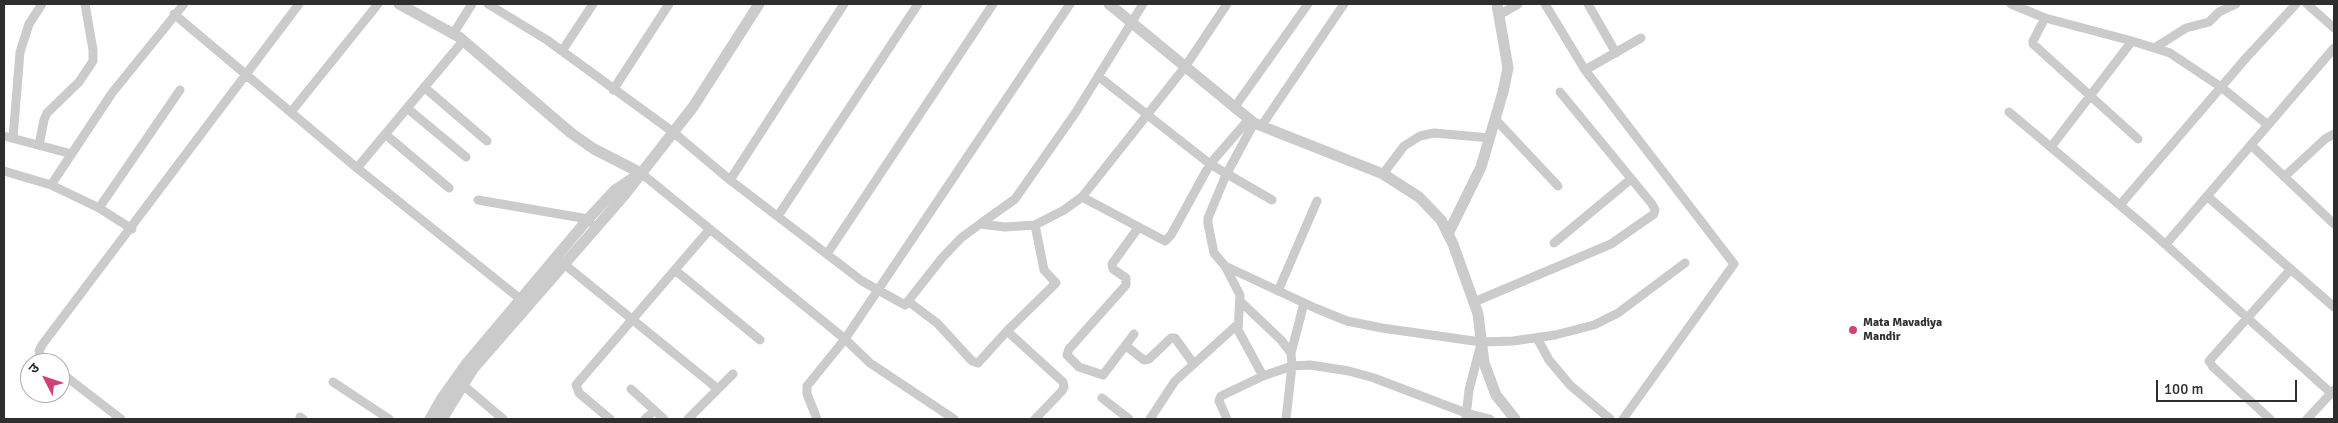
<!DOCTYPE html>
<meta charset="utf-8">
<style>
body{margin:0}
#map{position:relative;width:2338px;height:423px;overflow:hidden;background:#fff;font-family:Signika,"Noto Sans Devanagari",sans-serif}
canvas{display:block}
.frame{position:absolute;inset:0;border:5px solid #2e2e2e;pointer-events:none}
.north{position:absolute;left:20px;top:353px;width:50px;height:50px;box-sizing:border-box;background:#fff;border:1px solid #ababab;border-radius:50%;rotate:311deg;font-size:14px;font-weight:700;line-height:20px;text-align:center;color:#2e2e2e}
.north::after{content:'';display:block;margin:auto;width:18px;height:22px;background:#d44075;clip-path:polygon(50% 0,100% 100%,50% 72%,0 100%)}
.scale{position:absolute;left:2156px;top:380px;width:141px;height:22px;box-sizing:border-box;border:2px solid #2e2e2e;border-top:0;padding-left:6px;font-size:15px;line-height:18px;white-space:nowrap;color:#2e2e2e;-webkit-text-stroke:4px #fff;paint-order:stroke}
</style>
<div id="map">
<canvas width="2338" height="423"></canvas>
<div class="frame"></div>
<div class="north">उ</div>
<div class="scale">100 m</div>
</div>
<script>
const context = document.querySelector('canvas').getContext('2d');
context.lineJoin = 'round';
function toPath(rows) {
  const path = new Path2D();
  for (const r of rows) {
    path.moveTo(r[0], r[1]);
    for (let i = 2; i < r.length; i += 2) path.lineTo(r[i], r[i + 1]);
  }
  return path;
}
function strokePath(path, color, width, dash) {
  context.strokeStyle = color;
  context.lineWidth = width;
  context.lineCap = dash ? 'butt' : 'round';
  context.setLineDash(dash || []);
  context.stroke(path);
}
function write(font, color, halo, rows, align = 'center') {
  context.font = font + ' Signika,sans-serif';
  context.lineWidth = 5;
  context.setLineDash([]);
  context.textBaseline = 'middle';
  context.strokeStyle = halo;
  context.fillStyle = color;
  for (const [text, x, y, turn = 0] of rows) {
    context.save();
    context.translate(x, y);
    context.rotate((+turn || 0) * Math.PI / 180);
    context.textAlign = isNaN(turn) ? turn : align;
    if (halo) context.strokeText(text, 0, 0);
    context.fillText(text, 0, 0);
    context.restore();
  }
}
const minor = toPath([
 [488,4,547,40,673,132,730,180,862,281,905,305,942,258,961,238,980,224,1005,227,1035,225,1064,210,1082,197,1185,67,1227,4],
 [1545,4,1585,70,1734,264,1623,419],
 [1588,4,1616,53],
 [2011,4,2045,18,2132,41,2170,53,2221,87,2268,125],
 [2307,4,2334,28],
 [174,14,357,168,524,302],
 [1499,15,1518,4],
 [2045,18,2033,41,2033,44,2138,139],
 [453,34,472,4],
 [2156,47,2186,28,2209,22,2219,12,2236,4],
 [562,51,593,4],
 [1585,70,1641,38],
 [1098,76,1210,164,1272,200],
 [424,87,487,141],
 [613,90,669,4],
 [407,108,466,157],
 [1234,108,1308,4],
 [291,112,378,4],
 [2009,112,2147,228,2331,393],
 [1496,120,1558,186],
 [1254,123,1226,175,1208,218,1208,224,1214,253,1225,266,1240,295,1238,330,1263,376],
 [1262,125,1344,4],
 [385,134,449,188],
 [4,136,72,154],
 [13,138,20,52,29,24,42,4],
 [39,145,44,120,47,113,79,82,93,61,93,50,85,4],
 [2251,145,2334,224],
 [2051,147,2132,41],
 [357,168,463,41],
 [4,171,51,185,70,194,99,208,132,229],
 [641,173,845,339,870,363,954,419],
 [1383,174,1404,146,1420,136,1434,133,1490,138],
 [2284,177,2325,139,2334,134],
 [730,180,844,4],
 [51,185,112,93,184,4],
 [2207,196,2334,307],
 [1082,197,1165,241,1171,235,1210,164,1249,119],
 [478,200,588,219,590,222],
 [2120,205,2246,58,2296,4],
 [99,208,180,90],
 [778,216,918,4],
 [980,224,1015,199,1076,112,1143,4],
 [1554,243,1631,179],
 [2166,244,2334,48],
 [827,254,993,4],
 [559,260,718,389],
 [1225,266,1315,308,1347,321,1382,328,1481,342,1513,341,1555,335,1594,325,1618,313,1685,263],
 [675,270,760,340],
 [1278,291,1317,201],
 [1240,301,1281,340,1291,353],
 [909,302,937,323,972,361,978,363,1007,331,1056,283,1044,270,1035,225],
 [1474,302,1611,244,1654,214,1655,210,1652,204,1560,92],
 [1007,331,1063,382,1064,387,1062,391,1035,419],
 [1134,334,1103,375,1079,367,1067,355,1069,349,1126,285,1126,278,1113,269,1112,264,1138,228],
 [1537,338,1549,360,1570,385,1610,419],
 [1126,346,1144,360,1149,359,1171,338,1175,338,1193,363],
 [48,363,40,356,39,351,42,345,299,4],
 [60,372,121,419],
 [333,382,389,419],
 [463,385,503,419],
 [631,389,664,419],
 [1102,398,1129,419],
 [300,417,303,419],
 [1466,417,1469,390,1481,344],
 [610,419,579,393,576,385,710,229],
 [645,419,654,411],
 [688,419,733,374],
 [817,419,807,394,807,386,845,339,1070,4],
 [1150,419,1175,381,1238,324],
 [1227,419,1219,401,1221,396,1263,376,1292,366,1310,365,1349,371,1374,378,1466,413,1490,419],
 [1286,419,1292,366,1291,353,1304,303],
 [2270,419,2213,367,2209,361,2291,269],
 [2307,419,2334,390]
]);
const tertiary = toPath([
 [399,4,459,37,571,133,594,149,641,173],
 [1109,4,1254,123,1383,174,1419,197,1441,220,1453,244,1478,314,1484,363,1496,395,1515,419],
 [1448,234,1481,167,1503,92,1508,68,1497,4],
 [430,419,442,398,467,363,588,219,615,190,633,178],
 [442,419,473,369,622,198,693,107,759,4]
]);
const markers = [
 [1853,330,5,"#d44075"]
];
const poiNames = [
 ["Mata Mavadiya",1863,323],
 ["Mandir",1863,337]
];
strokePath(minor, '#cbcbcb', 9);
strokePath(tertiary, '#cbcbcb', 11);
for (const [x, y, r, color] of markers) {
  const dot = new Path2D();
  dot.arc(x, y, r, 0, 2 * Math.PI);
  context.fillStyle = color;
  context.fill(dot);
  strokePath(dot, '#fff', 2);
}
write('bold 12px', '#2e2e2e', '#fff', poiNames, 'left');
</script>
